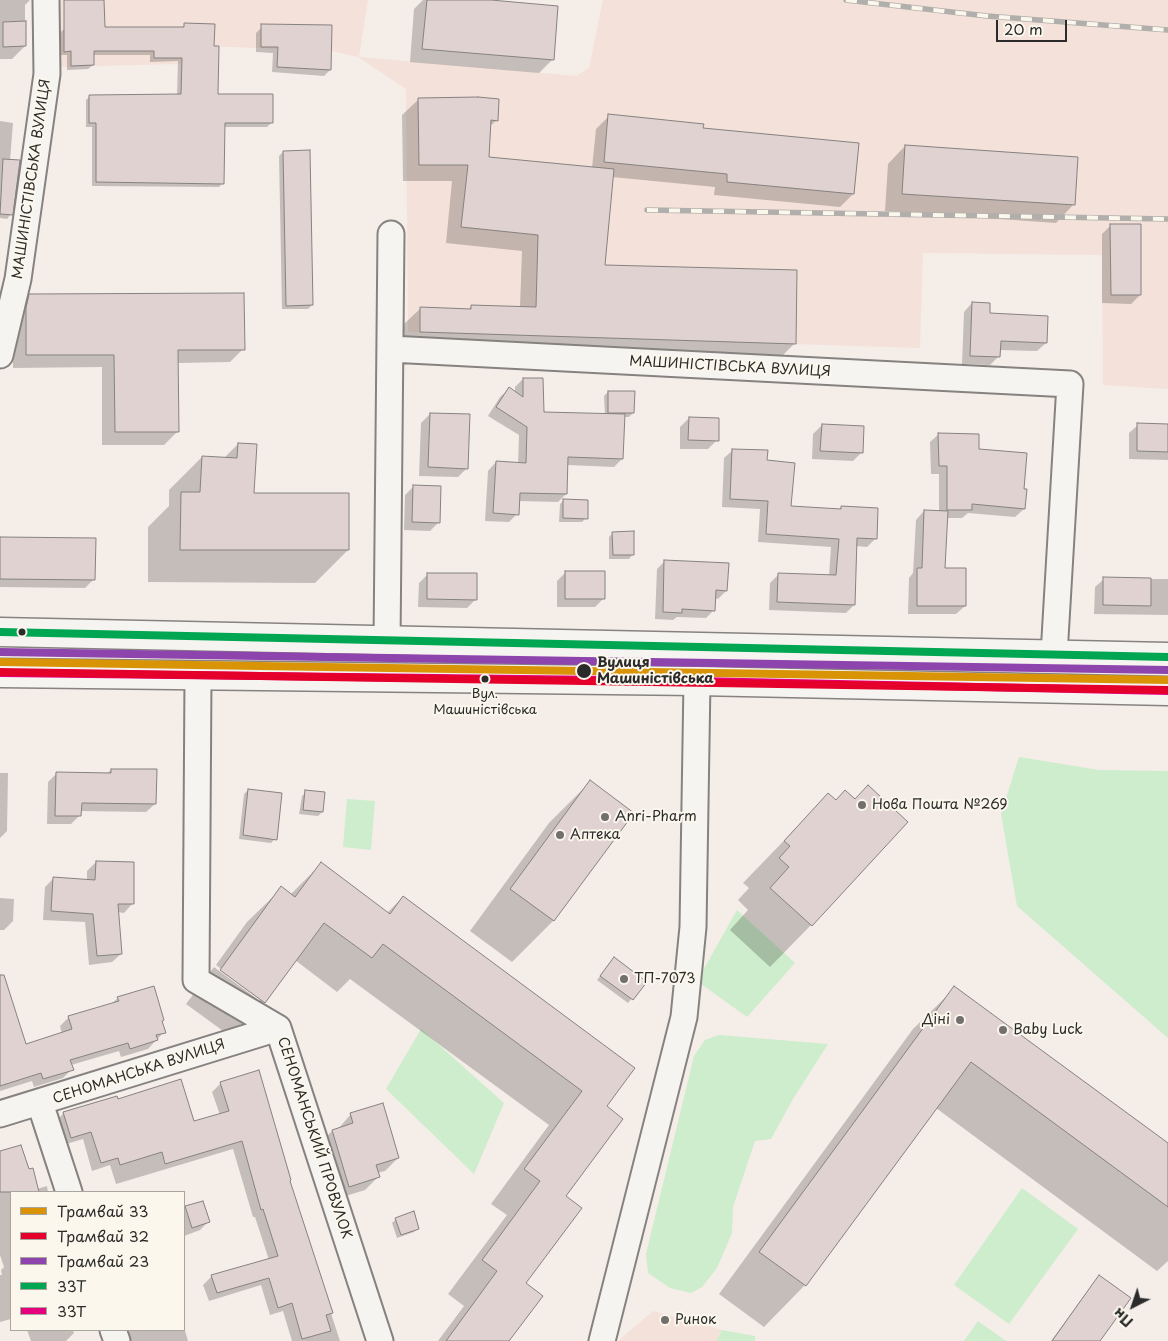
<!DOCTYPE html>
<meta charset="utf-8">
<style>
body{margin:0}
#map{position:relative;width:1168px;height:1341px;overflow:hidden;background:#f5ede8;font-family:"Playpen Sans",sans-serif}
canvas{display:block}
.legend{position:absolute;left:10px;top:1191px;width:175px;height:140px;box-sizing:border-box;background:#fbf7ec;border:1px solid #a8a59f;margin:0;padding:6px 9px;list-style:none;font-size:15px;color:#2b2b2b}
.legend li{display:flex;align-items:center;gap:10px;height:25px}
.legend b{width:25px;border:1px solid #a8a59f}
.north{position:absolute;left:1108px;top:1281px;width:50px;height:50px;-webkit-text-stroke:4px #fbf7ec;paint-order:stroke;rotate:221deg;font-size:14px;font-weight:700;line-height:20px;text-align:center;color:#2b2b2b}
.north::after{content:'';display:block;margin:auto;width:18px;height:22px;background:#2b2b2b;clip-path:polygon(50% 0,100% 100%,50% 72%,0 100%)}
.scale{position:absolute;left:996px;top:20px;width:71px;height:22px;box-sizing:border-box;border:2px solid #2b2b2b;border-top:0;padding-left:6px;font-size:15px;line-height:18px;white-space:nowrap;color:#2b2b2b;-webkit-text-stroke:4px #fbf7ec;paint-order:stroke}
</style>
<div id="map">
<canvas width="1168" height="1341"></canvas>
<ul class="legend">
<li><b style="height:6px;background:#d89406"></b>Трамвай 33</li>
<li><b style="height:6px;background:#e4002b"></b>Трамвай 32</li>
<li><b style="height:6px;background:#8e44ad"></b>Трамвай 23</li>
<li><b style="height:6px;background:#00a651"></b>33T</li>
<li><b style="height:6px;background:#e5007d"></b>33Т</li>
</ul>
<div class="north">Пн</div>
<div class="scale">20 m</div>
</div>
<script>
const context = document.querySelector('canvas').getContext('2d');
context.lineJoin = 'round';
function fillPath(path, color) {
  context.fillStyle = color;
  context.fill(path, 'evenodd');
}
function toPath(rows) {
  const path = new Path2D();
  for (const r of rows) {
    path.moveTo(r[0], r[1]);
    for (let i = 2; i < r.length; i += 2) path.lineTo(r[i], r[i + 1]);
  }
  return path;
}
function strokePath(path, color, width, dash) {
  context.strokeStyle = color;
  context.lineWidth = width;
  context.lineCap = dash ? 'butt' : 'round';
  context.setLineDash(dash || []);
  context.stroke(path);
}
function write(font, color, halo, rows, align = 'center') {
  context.font = font + ' "Playpen Sans",sans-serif';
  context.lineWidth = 4;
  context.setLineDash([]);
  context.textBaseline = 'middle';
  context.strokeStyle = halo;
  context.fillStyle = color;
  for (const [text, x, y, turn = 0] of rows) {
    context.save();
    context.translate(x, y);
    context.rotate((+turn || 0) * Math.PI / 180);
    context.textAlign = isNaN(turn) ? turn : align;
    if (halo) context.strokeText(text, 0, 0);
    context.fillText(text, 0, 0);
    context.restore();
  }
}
const built = toPath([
 [55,0,368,0,359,57,576,76,589,68,603,0,1168,0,1168,389,1103,385,1102,255,923,253,920,348,408,332,406,89,358,57,332,51,182,45,181,64,56,67],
 [653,1311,722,1330,716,1341,618,1341]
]);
const green = toPath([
 [1019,757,1099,770,1168,771,1168,1038,1017,906,1001,814],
 [347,799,375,801,371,850,343,847],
 [737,910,795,963,747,1017,697,981],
 [421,1029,504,1103,474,1174,386,1089],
 [719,1035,828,1044,793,1099,771,1139,755,1141,733,1207,732,1233,717,1268,702,1287,691,1293,670,1288,648,1273,646,1254,694,1056,705,1040],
 [1022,1188,1078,1229,1009,1324,954,1285],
 [978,1321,1006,1341,964,1341],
 [722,1330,755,1336,755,1341,716,1341]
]);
const shadow = toPath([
 [0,0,30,0,25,5,25,46,12,59,0,59,0,66],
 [423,0,476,0,552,60,539,73,410,62,414,9],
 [185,25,213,47,216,96,272,122,267,127,224,127,223,183,219,187,92,186,92,127,86,127,86,100,90,96,177,96,178,61,150,62,150,55,93,55,93,65,88,69,67,70,67,55,60,55,60,33,64,29,181,28],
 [262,27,330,70,324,76,272,72,273,53,256,52,256,33],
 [419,99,497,120,489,127,487,158,592,168,596,129,609,116,702,129,853,194,840,207,714,195,715,187,612,177,604,266,794,344,778,360,404,348,404,324,421,308,468,310,472,306,520,308,522,251,446,243,452,181,403,181,402,115],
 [0,121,13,123,10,161,11,214,7,219,0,218],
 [905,146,1073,205,1056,223,885,211,888,164],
 [283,152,312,305,308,309,282,309,279,156],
 [1111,225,1140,295,1131,304,1102,303,1102,234],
 [30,295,243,349,230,362,177,363,178,431,164,445,102,445,102,367,13,368,13,322,16,309],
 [972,303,989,315,1046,343,1037,351,999,350,999,356,990,365,962,364,964,312],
 [523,379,542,413,605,415,604,396,608,392,633,413,629,417,624,417,622,459,614,467,567,465,566,494,558,502,518,501,517,514,509,522,485,521,488,471,496,462,518,464,519,435,488,416,500,397,509,389,515,393,515,387],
 [430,414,467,468,458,477,419,476,421,423],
 [689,418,717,440,708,449,680,449,680,427],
 [822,425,862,452,853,461,812,459,813,434],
 [1138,425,1168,425,1168,460,1129,459,1129,433],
 [939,434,978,450,1023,490,1024,509,1015,517,968,513,962,518,947,518,944,569,965,606,956,614,908,614,909,578,913,573,916,520,924,511,939,512,939,474,931,474,930,442],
 [238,444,252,494,348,550,315,583,148,582,148,527,169,506,169,490,202,457,224,458],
 [733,450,766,461,790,507,838,510,842,507,876,538,867,547,856,546,854,605,846,613,769,610,770,583,779,574,829,576,831,547,758,542,760,509,722,507,724,458],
 [414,486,439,522,430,531,404,530,405,495],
 [564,500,586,518,582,522,559,522,560,504],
 [613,533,633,554,629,559,609,559,609,537],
 [0,538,94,579,85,588,0,587],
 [665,561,726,591,718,599,714,598,714,610,706,618,677,617,673,620,655,619,657,569],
 [566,572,604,598,595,607,557,607,557,581],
 [428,574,476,599,467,608,418,607,419,583],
 [1104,579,1168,579,1168,615,1094,614,1095,587],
 [111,770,155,804,146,812,80,811,80,815,71,824,47,824,48,782,57,773,106,774],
 [0,773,8,773,7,831,0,838],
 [590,782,632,813,553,921,512,962,470,931,549,823],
 [248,790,275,839,271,843,239,839,244,794],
 [306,792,324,794,322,812,318,816,299,814,302,796],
 [828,795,811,925,770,967,730,930,748,910,738,900,749,888,743,883],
 [96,862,132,904,124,913,117,912,121,954,112,962,89,965,85,922,43,920,45,887,54,878,87,880,87,871],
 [321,864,387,913,403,897,605,1106,524,1284,508,1341,438,1341,464,1306,448,1294,507,1215,491,1204,549,1125,350,979,337,992,295,960,264,1002,230,1036,186,1004,214,967,260,1001,260,998,216,965,247,922,282,888,290,895],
 [0,898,14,899,13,921,4,930,0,930],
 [610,962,645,982,628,1003,597,980],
 [0,975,25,1045,62,1034,60,1026,69,1017,111,1004,118,998,161,1022,164,1032,148,1049,121,1057,119,1051,71,1065,72,1069,63,1078,34,1087,32,1081,0,1091],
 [955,988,1168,1145,1168,1261,1157,1271,936,1108,805,1285,764,1327,719,1294,913,1029],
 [221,1083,288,1181,340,1341,292,1341,283,1311,270,1315,261,1285,209,1301,203,1285,212,1276,269,1260,255,1217,253,1217,233,1149,116,1184,110,1165,92,1171,83,1139,63,1145,56,1121,64,1113,118,1100,193,1123,220,1115,212,1092],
 [351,1114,398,1158,385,1171,377,1173,378,1177,365,1190,336,1199,319,1144,332,1131,338,1129],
 [0,1152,28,1171,37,1189,47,1186,48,1192,11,1192,11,1319,0,1322,0,1275,2,1275,1,1270,4,1267,0,1255],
 [202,1202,208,1222,200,1230,184,1236,184,1208],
 [396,1219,418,1228,414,1232,397,1238,392,1223],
 [1100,1277,1097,1341,1051,1341,1091,1286],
 [184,1327,188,1341,123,1341,120,1330,184,1330],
 [27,1330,73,1330,74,1333,66,1341,31,1341]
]);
const building = toPath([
 [64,0,104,0,105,27,184,27,184,23,215,24,214,46,219,46,218,94,273,94,273,123,225,123,224,184,96,182,96,123,89,123,89,95,181,94,182,58,154,58,154,51,94,51,94,65,71,66,71,51,64,52,64,0],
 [427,0,491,0,558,6,554,60,422,49,427,0],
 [26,21,26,46,3,47,3,22,26,21],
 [261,24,332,25,331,70,277,67,278,47,261,47,261,24],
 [478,97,499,99,498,121,491,120,489,157,614,169,605,265,797,270,796,344,420,332,420,307,471,309,471,305,536,307,538,235,461,227,468,165,419,165,418,98,478,97],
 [608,114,704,124,703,128,859,143,854,194,727,182,727,174,604,162,608,114],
 [905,145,1078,157,1075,205,902,194,905,145],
 [310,150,313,305,286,306,283,151,310,150],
 [3,159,20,160,13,215,0,214,3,159],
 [1110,224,1141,224,1141,295,1111,295,1110,224],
 [244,293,245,350,178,350,179,432,115,432,114,355,26,355,26,308,29,294,244,293],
 [972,302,990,303,990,313,1048,316,1047,343,1001,341,1000,357,970,356,972,302],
 [523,378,543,378,544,412,625,414,623,459,568,457,567,494,520,493,519,515,493,513,496,461,526,463,527,427,496,407,509,387,523,397,523,378],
 [608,391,635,391,634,413,608,413,608,391],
 [430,413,470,414,468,469,428,467,430,413],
 [689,417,719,418,719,441,688,440,689,417],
 [1137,423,1168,424,1168,452,1137,451,1137,423],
 [822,424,864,426,863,453,820,451,822,424],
 [938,433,979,434,979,449,1027,453,1024,489,1027,489,1025,509,972,504,972,510,947,510,947,466,939,466,938,433],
 [238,443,257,444,254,493,349,493,349,550,180,550,181,492,200,492,202,456,237,458,238,443],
 [732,449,768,450,767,460,795,463,791,506,841,509,841,506,878,508,877,539,857,538,855,605,777,602,778,573,836,575,839,539,766,534,768,501,730,499,732,449],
 [413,485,441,486,440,523,412,522,413,485],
 [563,499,588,500,588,519,563,518,563,499],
 [924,510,948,511,945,568,966,568,966,606,917,606,917,568,922,568,924,510],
 [634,531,634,555,613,555,612,532,634,531],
 [0,537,96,538,95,580,0,579,0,537],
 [664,560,729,563,727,591,716,590,715,611,682,609,682,613,663,612,664,560],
 [565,571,605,571,605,599,565,599,565,571],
 [427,573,477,573,477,600,427,599,427,573],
 [1103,577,1151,578,1151,606,1103,605,1103,577],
 [111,769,157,769,156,804,82,803,81,816,55,816,56,772,111,773,111,769],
 [590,780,634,813,554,921,510,889,590,780],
 [868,785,908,822,812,926,770,888,789,867,779,858,790,846,784,841,828,793,836,800,845,790,855,799,868,785],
 [248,789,282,793,277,840,243,835,248,789],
 [305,790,325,792,323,812,303,810,305,790],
 [96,861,134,862,134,904,118,904,122,954,97,956,93,914,51,911,53,877,95,880,96,861],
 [321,862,390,914,403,896,635,1068,607,1106,623,1119,566,1196,582,1208,526,1283,543,1296,509,1341,446,1341,497,1271,482,1260,540,1181,524,1169,582,1091,383,944,372,958,324,923,265,1003,220,970,281,886,295,897,321,862],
 [614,957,647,982,633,1000,600,976,614,957],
 [0,975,4,975,26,1044,72,1029,68,1016,119,1001,117,997,154,986,164,1020,162,1021,166,1033,156,1035,158,1040,130,1049,128,1043,70,1060,74,1070,43,1079,41,1073,0,1086,0,975],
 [954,986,1168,1143,1168,1207,971,1062,806,1286,759,1252,954,986],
 [259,1070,291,1180,290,1181,333,1313,326,1315,331,1331,302,1339,292,1303,278,1308,269,1278,217,1293,211,1275,278,1256,263,1209,261,1210,242,1141,165,1164,162,1152,120,1165,118,1158,101,1163,91,1132,71,1138,63,1112,117,1096,118,1099,181,1079,194,1121,229,1111,220,1082,259,1070],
 [383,1103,399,1158,376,1165,380,1177,349,1187,332,1130,353,1123,350,1113,383,1103],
 [21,1145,29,1169,33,1168,39,1192,0,1192,0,1151,21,1145],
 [203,1201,210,1222,192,1228,185,1206,203,1201],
 [414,1211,419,1229,401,1235,395,1218,414,1211],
 [1099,1275,1131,1298,1100,1341,1052,1341,1099,1275]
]);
const street = toPath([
 [390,349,1070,384,1054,655],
 [0,355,18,279,47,74,46,0],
 [387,642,391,234],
 [198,677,196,980,278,1028,380,1341],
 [40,1103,69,1192],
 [0,1114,278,1028],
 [113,1330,117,1341],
 [602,1341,684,1017,693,927,697,681]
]);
const secondary = toPath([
 [0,632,1168,657],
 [0,673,697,681,1168,691]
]);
const rail = toPath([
 [846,0,987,16,1168,30],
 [647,210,1168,219]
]);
const bus1 = toPath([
 [0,632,1168,657]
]);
const bus2 = toPath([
 [0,673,697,681,1168,691]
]);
const tram1 = toPath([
 [0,662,1168,680]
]);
const tram2 = toPath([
 [0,672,1168,690]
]);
const tram3 = toPath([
 [0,652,1168,670]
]);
const markers = [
 [22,632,4.5,"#2b2b2b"],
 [584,671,8,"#2b2b2b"],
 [485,679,4.5,"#2b2b2b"],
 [862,805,5,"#726f6d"],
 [605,817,5,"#726f6d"],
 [560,835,5,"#726f6d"],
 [624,979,5,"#726f6d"],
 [960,1020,5,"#726f6d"],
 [1003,1030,5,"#726f6d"],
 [665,1320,5,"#726f6d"]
];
const busNames = [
 ["Вул.",485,694],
 ["Машиністівська",485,710]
];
const streetNames = [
 ["МАШИНІСТІВСЬКА ВУЛИЦЯ",32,179,-82],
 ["МАШИНІСТІВСЬКА ВУЛИЦЯ",730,367,3],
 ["СЕНОМАНСЬКА ВУЛИЦЯ",139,1072,-18],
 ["СЕНОМАНСЬКИЙ ПРОВУЛОК",314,1138,72]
];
const stopNames = [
 ["Вулиця",597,663],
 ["Машиністівська",597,679]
];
const poiNames = [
 ["Нова Пошта №269",872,805],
 ["Anri-Pharm",615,817],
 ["Аптека",570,835],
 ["ТП-7073",634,979],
 ["Діні",950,1020,"right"],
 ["Baby Luck",1013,1030],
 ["Ринок",675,1320]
];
fillPath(built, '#f4e1da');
fillPath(green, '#cdedcc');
fillPath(shadow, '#0003');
fillPath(building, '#e0d2d0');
strokePath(building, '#868280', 1);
strokePath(street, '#868280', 29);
strokePath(secondary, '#868280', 31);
strokePath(street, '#f6f4f0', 25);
strokePath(secondary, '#f6f4f0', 28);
strokePath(rail, '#b1afac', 5.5);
strokePath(rail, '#fbf7ec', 4, [11]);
strokePath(bus1, '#00a651', 8);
strokePath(bus2, '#e5007d', 8);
strokePath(tram1, '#d89406', 8);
strokePath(tram2, '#e4002b', 8);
strokePath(tram3, '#8e44ad', 8);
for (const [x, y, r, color] of markers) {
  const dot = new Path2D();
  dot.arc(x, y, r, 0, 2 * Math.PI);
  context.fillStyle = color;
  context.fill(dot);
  strokePath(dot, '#fbf7ec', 2);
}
write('13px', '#2b2b2b', '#fbf7ec', busNames);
write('14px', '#2b2b2b', '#fbf7ec', streetNames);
write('bold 14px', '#2b2b2b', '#fbf7ec', stopNames, 'left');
write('14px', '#2b2b2b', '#fbf7ec', poiNames, 'left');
</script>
